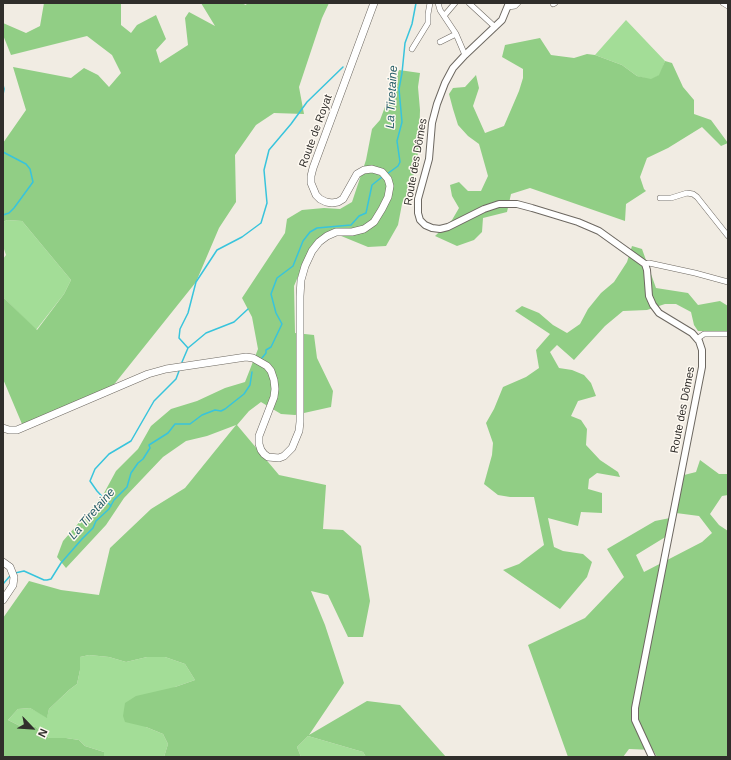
<!DOCTYPE html>
<meta charset="utf-8">
<style>
body{margin:0}
#map{position:relative;width:731px;height:760px;overflow:hidden;background:#f1ece3;font-family:Helvetica,sans-serif}
canvas{display:block}
.frame{position:absolute;inset:0;border:4px solid #302e2b;pointer-events:none}
.north{position:absolute;left:12px;top:708px;width:40px;height:40px;-webkit-text-stroke:3px #fef9f1;paint-order:stroke;rotate:115deg;font-size:11px;font-weight:700;line-height:16px;text-align:center;color:#302e2b}
.north::after{content:'';display:block;margin:auto;width:14px;height:18px;background:#302e2b;clip-path:polygon(50% 0,100% 100%,50% 72%,0 100%)}
</style>
<div id="map">
<canvas width="731" height="760"></canvas>
<div class="frame"></div>
<div class="north">N</div>
</div>
<script>
const context = document.querySelector('canvas').getContext('2d');
context.lineJoin = 'round';
function fillPath(path, color) {
  context.fillStyle = color;
  context.fill(path, 'evenodd');
}
function toPath(rows) {
  const path = new Path2D();
  for (const r of rows) {
    path.moveTo(r[0], r[1]);
    for (let i = 2; i < r.length; i += 2) path.lineTo(r[i], r[i + 1]);
  }
  return path;
}
function strokePath(path, color, width, dash) {
  context.strokeStyle = color;
  context.lineWidth = width;
  context.lineCap = dash ? 'butt' : 'round';
  context.setLineDash(dash || []);
  context.stroke(path);
}
function write(font, color, halo, rows, align = 'center') {
  context.font = font + ' Helvetica,sans-serif';
  context.lineWidth = 3;
  context.setLineDash([]);
  context.textBaseline = 'middle';
  context.strokeStyle = halo;
  context.fillStyle = color;
  for (const [text, x, y, turn = 0] of rows) {
    context.save();
    context.translate(x, y);
    context.rotate((+turn || 0) * Math.PI / 180);
    context.textAlign = isNaN(turn) ? turn : align;
    if (halo) context.strokeText(text, 0, 0);
    context.fillText(text, 0, 0);
    context.restore();
  }
}
const green = toPath([
 [626,20,665,61,660,75,651,80,637,76,622,65,595,55],
 [7,220,22,221,71,280,64,294,36,330,3,297,3,259,6,255,3,246,3,222],
 [89,655,109,657,126,662,147,657,165,657,185,664,195,680,175,687,146,727,163,734,168,744,164,757,104,757,104,752,85,746,79,740,66,738,49,738,36,727,22,727,8,720,18,709,30,708,47,717,49,709,69,690,77,684,80,670,80,657],
 [308,736,363,752,366,757,301,757,297,747]
]);
const forest = toPath([
 [44,3,121,3,121,25,131,33,137,25,156,15,166,39,156,50,160,63,188,45,185,18,189,12,215,26,201,3,241,3,246,5,247,3,329,3,322,18,299,87,304,114,274,113,256,125,235,155,236,202,219,228,196,282,112,387,55,412,22,424,3,379,3,297,37,330,64,294,71,280,22,221,7,220,3,222,3,143,26,110,13,67,71,78,84,68,98,75,109,87,121,73,112,55,87,36,11,55,3,35,3,23,26,33,40,26],
 [540,38,551,55,574,58,587,54,595,55,622,65,637,76,651,79,659,75,665,61,672,63,683,87,694,100,694,114,711,120,728,143,721,146,702,127,668,148,647,158,640,177,644,189,646,191,626,204,625,221,530,188,511,194,507,212,483,218,482,232,474,240,457,246,435,236,452,220,459,208,452,196,450,185,459,182,468,191,481,191,488,176,479,144,468,136,458,125,453,109,449,94,453,88,465,87,476,75,479,88,473,106,485,133,504,126,519,91,523,78,523,69,502,57,505,45],
 [399,70,420,73,418,87,420,110,419,141,417,162,410,188,402,204,398,225,386,246,368,247,329,231,311,246,294,286,295,333,314,335,317,358,333,391,331,407,295,415,281,414,261,402,249,411,237,425,279,475,326,485,323,529,343,530,361,546,370,601,363,637,348,637,328,595,311,591,325,625,344,683,309,735,367,701,400,705,446,757,366,757,363,752,308,736,297,747,301,757,164,757,168,744,163,734,146,727,125,722,123,716,125,703,136,696,175,687,195,680,185,664,165,657,147,657,126,662,109,657,89,655,80,657,80,670,77,684,69,690,49,709,47,718,30,708,18,709,8,720,22,727,36,727,49,738,66,738,79,740,85,746,104,752,104,757,3,757,3,618,29,581,61,590,99,595,110,548,151,509,185,488,236,425,207,436,186,441,163,457,124,498,106,525,66,568,57,557,63,541,103,495,116,471,138,449,151,426,171,409,197,401,225,388,245,382,258,349,252,317,242,298,285,233,287,219,302,210,324,208,340,209,352,202,366,160,372,129,380,120],
 [632,246,642,249,656,288,688,293,698,305,720,301,728,306,728,331,698,331,694,325,691,312,676,304,665,304,647,310,623,311,605,326,574,360,557,345,550,352,559,368,572,370,584,375,591,383,596,396,578,401,571,416,581,420,587,429,586,445,600,460,618,472,620,477,597,473,589,479,588,489,602,493,602,513,581,512,578,526,548,518,554,547,563,551,583,554,592,562,587,577,560,609,503,570,519,564,544,545,534,497,510,497,498,495,484,484,492,455,493,443,486,423,494,409,503,387,526,377,539,368,536,350,550,334,515,311,522,306,539,313,553,325,567,333,580,324,588,309,601,293,614,282,627,262],
 [700,460,719,474,728,474,728,495,722,496,710,514,719,525,728,531,728,757,657,757,653,750,629,749,623,757,568,757,528,645,585,618,624,577,607,549,655,521,670,518,667,536,636,555,644,572,702,542,712,533,699,516,676,513,684,475,696,472]
]);
const stream = toPath([
 [3,85,4,89,3,95],
 [3,152,26,164,30,169,33,182,14,208,9,213,3,215],
 [387,174,398,166,400,162,397,141,402,122,399,89,402,73,405,43,412,24,416,3],
 [188,348,206,333,234,322,248,309],
 [262,358,266,353,266,350,271,347,282,324,276,313,271,294,277,278,293,266,303,241,310,232,317,228,351,225,359,216,366,213,372,185,382,177],
 [182,362,188,348,179,338,180,329,188,313,196,282,217,250,242,237,261,223,267,203,264,170,269,150,291,124,307,102,343,67],
 [111,506,97,491,90,481,95,469,109,454,131,441,154,401,176,379,179,371],
 [15,573,24,571,44,580,47,580,51,579,61,563,82,539,93,528,96,521,109,509,114,500,127,487,131,473,138,463,143,459,150,448,149,445,168,433,175,424,190,424,202,415,215,410,221,411,225,409,244,394,250,385,252,372],
 [3,584,10,576]
]);
const minor = toPath([
 [438,3,440,10,456,34,465,55],
 [469,3,495,27],
 [723,3,728,6],
 [553,4,555,3],
 [508,7,515,6,518,3],
 [444,16,455,3],
 [440,42,456,34],
 [412,49,428,23,428,14,430,3],
 [660,198,671,198,687,193,693,194,697,197,728,236],
 [645,264,649,263,695,273,728,282],
 [697,339,704,334,728,334]
]);
const tertiary = toPath([
 [509,3,502,20,465,55,453,68,445,83,437,104,432,123,429,159,418,199,418,213,420,220,425,225,432,228,440,229,448,227,484,209,499,204,517,204,532,208,578,222,599,231,645,264,647,270,649,296,653,305,659,313,692,333,699,341,702,350,702,367,635,708,635,720,652,757]
]);
const secondary = toPath([
 [3,428,9,430,17,430,24,427,148,374,166,369,246,357,253,358,267,366,271,371,274,380,275,389,274,397,259,436,259,444,261,450,264,454,268,457,279,458,284,456,292,448,299,431,300,422,300,296,301,280,305,266,312,251,319,242,327,236,336,232,352,232,364,229,374,222,382,209,388,197,390,186,388,179,382,172,372,169,364,170,357,174,343,199,338,202,332,203,326,202,320,199,316,195,311,183,311,176,313,168,374,3],
 [3,562,10,567,14,577,13,585,3,600]
]);
const streetNames = [
 ["Route de Royat",316,131,-70],
 ["Route des Dômes",416,162,-80],
 ["Route des Dômes",683,410,-79]
];
const waterNames = [
 ["La Tiretaine",392,97,-87],
 ["La Tiretaine",92,514,-49]
];
fillPath(green, '#a3dd97');
fillPath(forest, '#91ce85');
strokePath(stream, '#38c4dc', 1.5);
strokePath(minor, '#6d6861', 6);
strokePath(tertiary, '#6d6861', 8);
strokePath(secondary, '#6d6861', 8);
strokePath(minor, '#fff', 5);
strokePath(tertiary, '#fff', 6);
strokePath(secondary, '#fff', 7);
write('11px', '#302e2b', '#fef9f1', streetNames);
write('italic 12px', '#275e68', '#fef9f1', waterNames);
</script>
